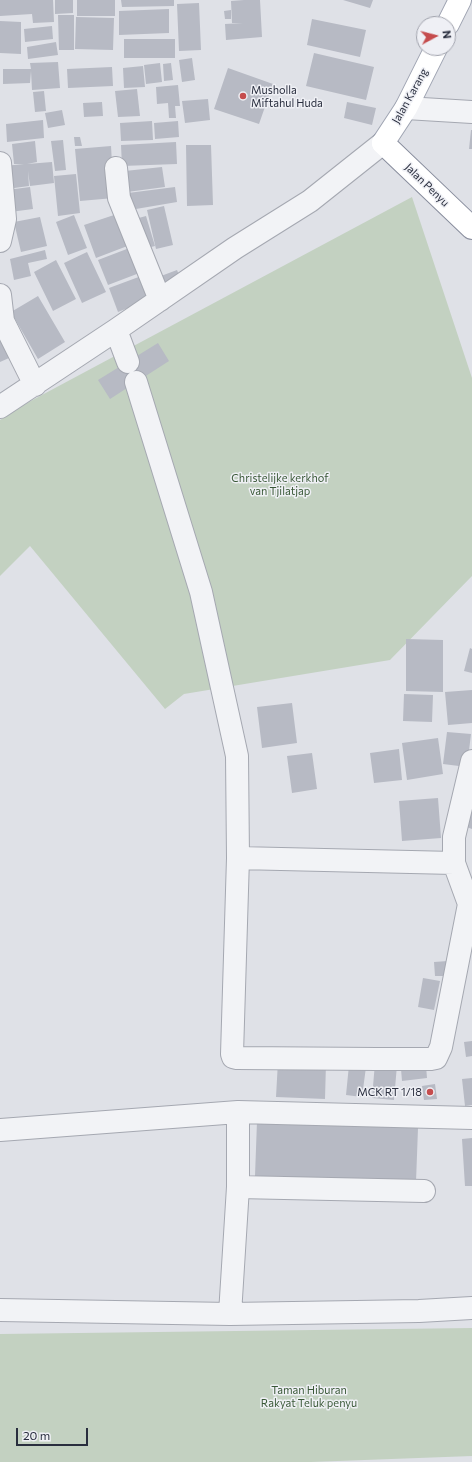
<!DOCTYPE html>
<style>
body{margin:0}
#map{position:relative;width:472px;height:1462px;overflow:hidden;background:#dfe1e7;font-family:Commissioner,sans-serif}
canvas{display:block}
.north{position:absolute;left:416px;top:16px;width:40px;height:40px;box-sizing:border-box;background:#eff0f5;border:1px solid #a0a2ac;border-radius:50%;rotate:83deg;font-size:11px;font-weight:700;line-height:16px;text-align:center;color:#292e3e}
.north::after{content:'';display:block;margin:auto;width:14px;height:18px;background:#c54c4d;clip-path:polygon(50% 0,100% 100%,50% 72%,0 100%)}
.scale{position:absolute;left:16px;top:1428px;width:72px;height:18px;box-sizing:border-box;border:2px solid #292e3e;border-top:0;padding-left:5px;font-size:12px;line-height:14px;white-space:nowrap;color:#292e3e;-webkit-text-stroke:3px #eff0f5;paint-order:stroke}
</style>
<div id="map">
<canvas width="472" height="1462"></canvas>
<div class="north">N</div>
<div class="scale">20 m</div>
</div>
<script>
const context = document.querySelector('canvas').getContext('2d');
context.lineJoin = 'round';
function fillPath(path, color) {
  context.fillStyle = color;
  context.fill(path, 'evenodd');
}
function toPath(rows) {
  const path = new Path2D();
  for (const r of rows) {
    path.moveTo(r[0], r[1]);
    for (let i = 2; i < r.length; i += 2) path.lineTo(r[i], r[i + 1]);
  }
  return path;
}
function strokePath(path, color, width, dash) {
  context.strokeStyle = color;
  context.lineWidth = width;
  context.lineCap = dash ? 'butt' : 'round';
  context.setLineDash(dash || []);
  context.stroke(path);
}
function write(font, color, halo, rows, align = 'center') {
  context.font = font + ' Commissioner,sans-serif';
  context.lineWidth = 3;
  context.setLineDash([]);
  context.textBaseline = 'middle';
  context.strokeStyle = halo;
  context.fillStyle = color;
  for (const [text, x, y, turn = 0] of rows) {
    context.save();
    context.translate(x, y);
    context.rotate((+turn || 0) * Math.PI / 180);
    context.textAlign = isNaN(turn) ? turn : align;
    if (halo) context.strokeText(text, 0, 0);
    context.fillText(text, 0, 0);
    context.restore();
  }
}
const green = toPath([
 [412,197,472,378,472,576,390,660,184,694,165,709,30,546,0,576,0,420,27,403],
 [472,1328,472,1456,311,1462,0,1462,0,1334]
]);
const building = toPath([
 [0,0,53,0,54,22,33,23,32,14,0,16],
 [55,0,73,0,73,13,55,14],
 [77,0,115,0,115,16,77,16],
 [121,0,174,0,174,6,122,7],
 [244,0,260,0,262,37,226,40,225,24,243,23,232,23,231,1],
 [343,0,373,0,370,8],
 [199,3,201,50,179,51,177,4],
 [169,9,169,33,119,35,119,11],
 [231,10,231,19,225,19,224,11],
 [58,15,74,15,74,50,59,50],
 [76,17,114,18,113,50,75,49],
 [312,19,366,30,360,57,307,45],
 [0,21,21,22,21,54,0,53],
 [52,26,53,39,25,42,24,29],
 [124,39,175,39,175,58,124,58],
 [56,42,58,55,28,59,27,47],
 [314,53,374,67,366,100,306,86],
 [192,58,195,80,182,82,179,60],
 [58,62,60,88,32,90,31,71,30,83,3,84,3,69,31,69,30,63],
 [160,63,162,82,146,84,144,65],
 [171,63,173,80,164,81,163,64],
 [143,66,145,87,124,88,123,68],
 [112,67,113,86,68,88,67,69],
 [228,68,273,84,259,124,214,109],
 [178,85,180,106,175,106,176,118,169,118,168,103,157,104,156,87],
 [137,89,140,116,118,117,115,91],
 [44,91,46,111,35,112,33,92],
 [208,99,210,120,185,123,182,101],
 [102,102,103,116,84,117,83,103],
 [347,102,376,108,372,125,344,118],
 [62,110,65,125,48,128,45,113],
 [43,120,44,138,7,142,6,124],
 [152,121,153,140,121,141,120,123],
 [178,121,179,137,155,139,154,123],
 [471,130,472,130,472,149,469,149],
 [74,137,80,137,82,146,75,146],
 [63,140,66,170,55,171,51,141],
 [35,141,37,162,27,164,52,162,54,183,30,186,28,171,29,186,7,189,4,166,24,164,14,164,12,144],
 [176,142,177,164,122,166,121,145],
 [186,145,211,145,213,205,187,206],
 [111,146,114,198,80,201,75,149],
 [162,167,165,187,127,192,125,171],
 [76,174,80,213,58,216,54,176],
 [30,187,33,209,10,212,7,190],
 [175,187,177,202,130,210,128,193],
 [164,206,173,245,156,249,147,210],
 [120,213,130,245,96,258,84,225],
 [74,215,87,248,68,255,56,222],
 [146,216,155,246,143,249,135,219],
 [40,217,47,246,21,252,14,222],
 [132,247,142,272,108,285,98,260],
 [45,250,47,259,28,263,31,276,14,280,10,259],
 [87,252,106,292,82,303,64,263],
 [56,260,76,299,53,311,34,272],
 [177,270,181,280,165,287,161,276],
 [144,275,153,298,118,312,109,288],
 [38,296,65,342,38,359,11,312],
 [0,340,9,358,0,362],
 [158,343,169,361,110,399,98,380],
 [406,639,443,640,443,692,406,691],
 [470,648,472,649,472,673,464,671],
 [472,690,472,723,448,725,445,692],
 [404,694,433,695,432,722,403,721],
 [292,703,297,743,262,748,257,707],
 [447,732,471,734,467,767,443,764],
 [438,738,443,774,407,780,402,743],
 [399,749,402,780,374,783,370,753],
 [312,753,317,789,292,793,287,756],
 [438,798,441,838,402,841,399,801],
 [472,804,472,829,464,826],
 [448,961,449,976,435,976,434,962],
 [423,978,440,981,434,1010,418,1007],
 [472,1041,472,1056,466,1057,464,1042],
 [278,1061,326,1063,325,1099,276,1097],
 [375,1063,397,1065,394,1100,372,1098],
 [349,1065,366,1067,362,1097,346,1095],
 [426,1066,427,1078,402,1081,401,1069],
 [472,1078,472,1105,465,1106,462,1079],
 [435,1084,437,1099,424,1100,422,1086],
 [257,1121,418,1128,416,1182,255,1176],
 [472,1138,472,1186,465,1186,462,1139]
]);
const minor = toPath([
 [406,108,472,112],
 [0,163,5,219,0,241],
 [116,168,119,198,160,300],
 [0,295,3,321,35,385],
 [116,330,128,362],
 [136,382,201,592,237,756,238,858,232,1054,233,1057,237,1058,377,1059,431,1059,436,1058,441,1047,469,904],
 [0,407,116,330,235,248,310,201,383,143],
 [238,858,454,863,469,904,472,905],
 [454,863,454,837,472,761],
 [0,1130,238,1112],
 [238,1187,424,1191],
 [0,1310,230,1314,419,1311,472,1308],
 [230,1314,238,1187,238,1112,472,1118]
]);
const major = toPath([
 [448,24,460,0],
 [383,143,406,108,436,48]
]);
const highway = toPath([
 [383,143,472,228]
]);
const markers = [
 [243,96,4,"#c54c4d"],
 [430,1092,4,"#c54c4d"]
];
const poiNames = [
 ["Musholla",251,90],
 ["Miftahul Huda",251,103],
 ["MCK RT 1/18",422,1092,"right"]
];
const streetNames = [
 ["Jalan Karang",410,96,-61],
 ["Jalan Penyu",427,185,44]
];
const parkNames = [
 ["Christelijke kerkhof",280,478],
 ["van Tjilatjap",280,491],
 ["Taman Hiburan",309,1390],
 ["Rakyat Teluk penyu",309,1403]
];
fillPath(green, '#c3d1c1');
fillPath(building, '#b7bac4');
strokePath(minor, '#a5a8b1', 24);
strokePath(major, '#9fa4b2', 24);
strokePath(highway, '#888d9d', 24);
strokePath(minor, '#f2f3f6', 22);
strokePath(major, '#fff', 22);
strokePath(highway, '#fff', 22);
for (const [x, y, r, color] of markers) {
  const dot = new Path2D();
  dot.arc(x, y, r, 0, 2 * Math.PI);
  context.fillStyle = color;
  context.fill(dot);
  strokePath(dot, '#eff0f5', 1.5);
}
write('11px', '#292e3e', '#eff0f5', poiNames, 'left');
write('11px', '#292e3e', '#eff0f5', streetNames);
write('11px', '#395837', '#eff0f5', parkNames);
</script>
